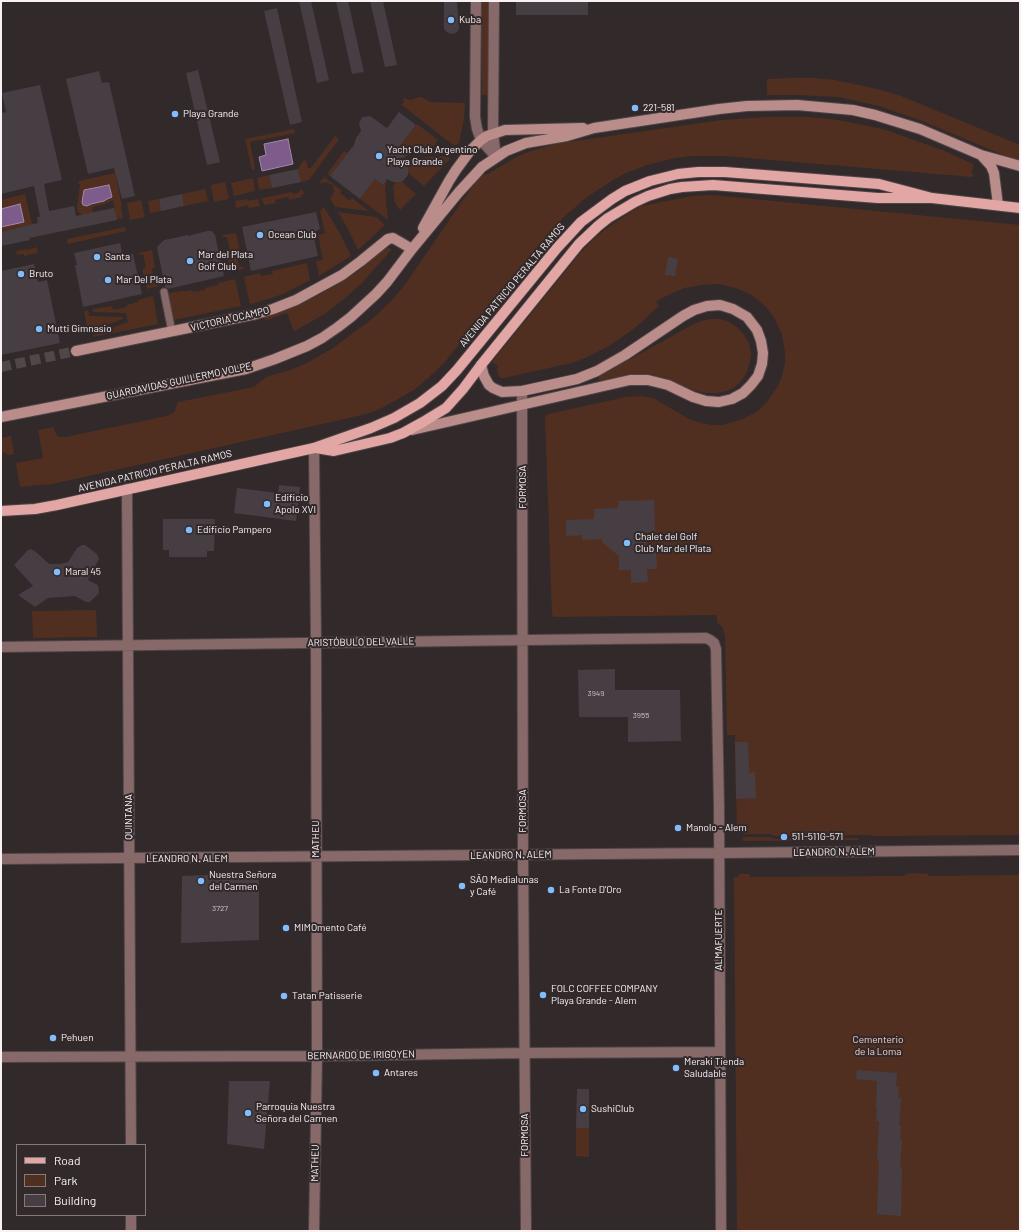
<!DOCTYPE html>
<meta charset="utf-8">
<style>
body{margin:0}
#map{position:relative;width:1021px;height:1232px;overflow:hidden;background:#32292b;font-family:Barlow,sans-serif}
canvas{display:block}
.frame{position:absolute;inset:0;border:2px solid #f9f2f4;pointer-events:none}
.legend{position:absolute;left:16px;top:1144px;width:130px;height:72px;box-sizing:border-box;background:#32292b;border:1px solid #82797b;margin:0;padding:5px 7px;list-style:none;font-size:12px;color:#f9f2f4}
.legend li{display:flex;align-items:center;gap:8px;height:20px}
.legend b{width:20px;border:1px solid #82797b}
</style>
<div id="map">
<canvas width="1021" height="1232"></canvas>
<div class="frame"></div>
<ul class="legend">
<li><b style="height:5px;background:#e2a6a4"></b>Road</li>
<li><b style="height:11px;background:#512f20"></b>Park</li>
<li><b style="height:11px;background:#473e44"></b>Building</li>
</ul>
</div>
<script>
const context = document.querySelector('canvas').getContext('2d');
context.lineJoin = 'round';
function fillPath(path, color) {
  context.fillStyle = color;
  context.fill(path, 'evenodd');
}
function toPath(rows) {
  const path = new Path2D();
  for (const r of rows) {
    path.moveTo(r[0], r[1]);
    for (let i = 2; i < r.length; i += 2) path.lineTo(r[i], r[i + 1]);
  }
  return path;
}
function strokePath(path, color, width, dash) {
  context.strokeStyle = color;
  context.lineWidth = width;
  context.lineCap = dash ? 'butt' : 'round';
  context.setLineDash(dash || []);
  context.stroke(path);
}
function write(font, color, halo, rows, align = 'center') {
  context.font = font + ' Barlow,sans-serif';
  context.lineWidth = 4;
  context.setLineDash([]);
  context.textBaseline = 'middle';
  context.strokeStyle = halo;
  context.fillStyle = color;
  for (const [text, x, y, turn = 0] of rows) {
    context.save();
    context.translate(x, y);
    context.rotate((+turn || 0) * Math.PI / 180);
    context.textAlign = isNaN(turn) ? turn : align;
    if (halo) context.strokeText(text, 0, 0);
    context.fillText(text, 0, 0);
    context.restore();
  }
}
const green = toPath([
 [482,1,489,1,489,95,482,95],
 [790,78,814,78,835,80,877,89,901,96,1020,145,1020,162,922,121,879,106,839,97,798,95,767,95,767,79],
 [419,97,424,98,426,100,431,102,465,103,464,119,459,143,455,145,453,145,402,105,404,101,402,98,411,100],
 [766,117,807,117,831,119,859,124,886,130,945,151,973,164,972,173,974,176,972,177,724,156,691,156,675,158,647,165,626,173,613,180,587,197,565,216,539,245,444,363,426,380,414,390,380,409,366,414,300,429,52,484,20,487,16,463,43,458,38,430,53,427,56,434,58,437,65,437,167,416,174,412,178,402,254,387,266,377,290,370,305,364,333,348,372,319,392,300,404,286,478,178,482,175,488,174,518,156,531,151,555,144,722,120],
 [417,124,438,140,433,148,417,150,411,153,402,160,405,155,397,149],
 [294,129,295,133,250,142,255,169,252,170,245,139],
 [335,136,339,139,309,180,301,182,298,169,303,161,306,160,308,168,311,168],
 [344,151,348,153,330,176,327,174],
 [446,156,448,156,450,159,424,186,408,173,407,166,415,160,426,157],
 [115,173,122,206,121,207,123,218,51,233,82,215,78,212,77,208,80,184,78,184,79,181],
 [113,200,114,208,93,212,92,207,105,204],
 [269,175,272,188,259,190,257,178],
 [324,177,342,191,340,193,350,201,352,198,369,211,335,207,330,198,334,193,333,185,326,182,321,183,318,185],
 [253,178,255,191,234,196,231,183],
 [375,179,383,185,387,179,385,189,388,220,360,199],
 [401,181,416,194,400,210,395,203,393,187,395,182],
 [225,182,229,199,214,202,211,185],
 [205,189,208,201,184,206,182,194],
 [300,190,303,190,304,194,301,194,302,197,289,200,288,197,275,200,276,203,264,205,262,198,292,192,293,194,300,192],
 [25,194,34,233,26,226,1,232,1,200],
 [712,195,1020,225,1020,835,874,836,872,835,776,836,770,834,743,834,743,833,739,833,737,830,735,735,727,735,725,636,723,628,717,622,717,615,554,617,552,614,545,418,548,414,626,397,642,396,653,398,689,419,701,423,712,425,723,425,743,419,758,411,766,403,778,386,782,376,785,363,785,352,782,335,775,319,765,306,752,295,736,288,719,284,702,285,684,288,660,299,656,302,659,306,635,328,609,346,583,359,571,363,504,378,501,378,498,375,497,370,498,366,492,362,581,252,597,236,614,223,641,206,692,196],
 [159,199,161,211,150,213,148,201],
 [247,199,247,201,258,199,260,206,249,208,248,205,236,208,235,201],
 [141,200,145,217,130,220,127,203],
 [324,207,339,232,351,256,319,276,316,261,323,260,318,235,325,233,320,211],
 [338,212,376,217,385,225,358,250,347,227],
 [125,227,126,231,68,244,67,239],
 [236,233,240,251,236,252,239,267,243,266,244,269,231,271,226,252,230,251,227,237,223,237,223,235],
 [37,247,38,253,24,256,24,254,17,255,16,251,26,249,27,250],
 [386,248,389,248,392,249,361,284,344,299,326,313,309,323,294,331,287,313,267,320,263,318,299,305,328,290,357,272],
 [152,250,155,268,152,269,155,284,159,284,159,286,147,289,142,269,146,268,143,254,139,255,139,253],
 [307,263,310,280,283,294,262,301,250,304,244,277,260,273,261,276,273,274,272,271],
 [235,279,241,306,173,320,168,293,192,290,193,292,205,290,205,288,218,285,218,283],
 [153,296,158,324,93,337,93,335,128,322,126,313,93,312,92,309,112,306,113,310,127,307,127,305,138,302,138,300],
 [88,310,89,316,122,317,123,319,88,332,84,311],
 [710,319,720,319,729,322,737,327,744,335,749,343,751,353,750,362,747,372,742,380,735,387,727,391,717,393,707,393,696,391,665,378,650,374,631,374,601,381,598,379,600,376,692,325,701,321],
 [11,436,14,454,9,455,1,451,1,438],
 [96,610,97,637,33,638,32,611],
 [743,837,770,837,776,839,857,838,860,840,743,841],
 [916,873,928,874,929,876,1020,875,1020,1231,737,1231,734,877,739,877,739,874,750,874,750,877,905,876,905,874],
 [576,1128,589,1128,589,1157,576,1156]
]);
const water = toPath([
 [288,139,293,164,262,171,259,157,266,155,264,144,288,139],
 [109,185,112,197,107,199,104,201,91,204,87,206,83,205,82,202,84,190,109,185],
 [20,204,24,222,1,227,1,209,20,204]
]);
const building = toPath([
 [299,1,311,1,329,80,317,83],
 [336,1,348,1,364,72,352,74],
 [370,1,383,1,397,65,385,67],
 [444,1,457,1,459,29,457,32,453,34,448,33,444,29],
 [516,1,588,1,588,15,516,15],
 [277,8,302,122,290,125,264,11],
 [198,70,220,162,207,165,186,73],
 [99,71,102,83,109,82,135,196,122,199,114,168,88,174,66,79],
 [40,85,62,180,44,184,49,211,74,206,76,216,114,208,117,220,29,238,30,240,1,246,1,232,38,223,37,217,40,217,34,186,1,194,1,113,6,112,2,93],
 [399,112,416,125,397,149,406,155,402,159,408,168,408,175,403,181,400,182,393,182,387,179,383,185,375,179,360,199,330,176,354,145,356,138,361,131,359,124,362,117,370,116,387,128],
 [298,169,301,182,272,188,269,175],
 [182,194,184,206,161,211,159,199],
 [316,212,320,229,313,233,318,256,251,271,242,227],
 [207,231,212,231,215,235,224,276,168,289,165,287,157,247,164,240,188,235,188,236],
 [120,243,123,256,133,254,142,294,83,307,75,265,77,265,74,253],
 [668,257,678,259,675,276,665,275],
 [34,264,38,282,47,280,60,343,1,355,1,271],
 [279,485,300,487,296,521,234,513,237,488,278,493],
 [654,500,655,532,645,532,646,552,656,552,657,569,647,569,648,582,631,583,631,570,619,570,619,556,602,542,602,539,582,540,582,535,566,536,566,520,594,519,594,509,618,508,618,501],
 [163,519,215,519,214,551,207,551,207,557,169,557,169,550,163,550],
 [82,545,85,545,97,554,99,559,88,580,98,585,99,593,90,602,86,602,75,596,48,598,35,607,18,595,33,586,14,565,28,550,31,549,36,552,49,564,59,564,68,562,77,548],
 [615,669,615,690,680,690,681,741,628,742,628,717,579,717,578,670],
 [735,742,748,742,749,773,755,772,756,798,736,799],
 [259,873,259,940,181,943,182,876],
 [857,1070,897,1073,896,1086,899,1087,898,1098,901,1098,899,1126,901,1126,900,1140,902,1140,900,1167,902,1167,901,1216,877,1214,879,1161,877,1160,879,1121,876,1121,877,1109,876,1109,877,1081,856,1079],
 [229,1081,270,1081,264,1149,227,1144],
 [577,1089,589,1089,589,1128,576,1128]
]);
const secondaryTunnel = toPath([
 [1,367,76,351]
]);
const pedestrian = toPath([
 [164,292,172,332]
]);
const minor = toPath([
 [476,1,475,117,477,129,481,140,496,157],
 [494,1,493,133,496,157],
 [522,391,523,855,526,1231],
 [314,448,316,643,317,1056,314,1231],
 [127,489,131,1145],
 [1,647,606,639,706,638,710,640,714,643,716,649,719,807,721,1231],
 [1,859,719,853],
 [1,1057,317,1056,524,1053,720,1052],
 [131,1215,131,1231]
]);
const tertiary = toPath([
 [719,853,1020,850]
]);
const secondary = toPath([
 [981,155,991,166,994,173,998,205],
 [423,228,449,181,456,170,470,151,481,140,487,136,505,130,583,128],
 [76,351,256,314,273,309,296,300,342,275,361,261,388,239,393,238,412,249],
 [1,417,246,369,275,359,307,346,322,338,338,327,351,317,376,294,387,282,412,249,459,192,482,167,506,151,526,143,567,136,594,128,719,109,747,106,797,105,853,110,875,115,920,129,981,155,1020,166],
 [412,430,630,380,648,380,668,385,693,397,706,401,719,402,732,399,743,393,751,385,758,376,762,364,763,353,761,341,757,330,747,317,733,309,720,305,707,306,694,310,683,316,625,355,597,371,577,379,522,391,502,392,493,388,489,385,484,376,481,365]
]);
const primary = toPath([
 [316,448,334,451,390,438,403,433,423,422,446,408,463,389,481,365,579,244,598,226,608,218,635,202,648,196,670,189,682,187,713,185,878,198,932,198,1020,208],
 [1,511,35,509,57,505,314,448,371,428,394,418,420,403,442,386,457,370,557,248,581,222,612,199,625,191,650,181,678,174,698,172,725,172,879,184,932,198]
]);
const markers = [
 [451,20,4,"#80bdfa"],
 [635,108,4,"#80bdfa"],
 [175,114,4,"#80bdfa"],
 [379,156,4,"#80bdfa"],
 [260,235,4,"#80bdfa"],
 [97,257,4,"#80bdfa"],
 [190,261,4,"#80bdfa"],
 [21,274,4,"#80bdfa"],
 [108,280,4,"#80bdfa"],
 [39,329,4,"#80bdfa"],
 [267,504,4,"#80bdfa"],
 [189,530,4,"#80bdfa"],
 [627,543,4,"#80bdfa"],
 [57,572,4,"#80bdfa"],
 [678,828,4,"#80bdfa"],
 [784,837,4,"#80bdfa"],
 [201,881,4,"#80bdfa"],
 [462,886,4,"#80bdfa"],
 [551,890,4,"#80bdfa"],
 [286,928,4,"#80bdfa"],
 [543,995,4,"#80bdfa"],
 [284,996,4,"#80bdfa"],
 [53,1038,4,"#80bdfa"],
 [676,1068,4,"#80bdfa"],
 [376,1073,4,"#80bdfa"],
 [583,1109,4,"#80bdfa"],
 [248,1113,4,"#80bdfa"]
];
const numberNames = [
 ["3949",596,693],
 ["3955",641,715],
 ["3727",220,908]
];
const poiNames = [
 ["Kuba",459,20],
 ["221-581",643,108],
 ["Playa Grande",183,114],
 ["Yacht Club Argentino",387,150],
 ["Playa Grande",387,162],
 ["Ocean Club",268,235],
 ["Mar del Plata",198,255],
 ["Golf Club",198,267],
 ["Santa",105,257],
 ["Bruto",29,274],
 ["Mar Del Plata",116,280],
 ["Mutti Gimnasio",47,329],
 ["Edificio",275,498],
 ["Apolo XVI",275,510],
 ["Edificio Pampero",197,530],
 ["Chalet del Golf",635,537],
 ["Club Mar del Plata",635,549],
 ["Maral 45",65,572],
 ["Manolo - Alem",686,828],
 ["511-511G-571",792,837],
 ["Nuestra Señora",209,875],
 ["del Carmen",209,887],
 ["SÃO Medialunas",470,880],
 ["y Café",470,892],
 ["La Fonte D'Oro",559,890],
 ["MIMOmento Café",294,928],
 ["FOLC COFFEE COMPANY",551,989],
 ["Playa Grande - Alem",551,1001],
 ["Tatan Patisserie",292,996],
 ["Pehuen",61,1038],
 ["Meraki Tienda",684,1062],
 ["Saludable",684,1074],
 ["Antares",384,1073],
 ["Parroquia Nuestra",256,1107],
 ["Señora del Carmen",256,1119],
 ["SushiClub",591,1109]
];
const streetNames = [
 ["AVENIDA PATRICIO PERALTA RAMOS",512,285,-50],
 ["VICTORIA OCAMPO",230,319,-13],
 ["GUARDAVIDAS GUILLERMO VOLPE",179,381,-12],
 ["AVENIDA PATRICIO PERALTA RAMOS",155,471,-13],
 ["FORMOSA",523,487,-90],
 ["ARISTÓBULO DEL VALLE",361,642,-1],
 ["FORMOSA",523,811,-90],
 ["QUINTANA",129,817,-90],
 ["MATHEU",316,839,-90],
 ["LEANDRO N. ALEM",834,852,-1],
 ["LEANDRO N. ALEM",511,855,-1],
 ["LEANDRO N. ALEM",187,859],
 ["ALMAFUERTE",719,940,-90],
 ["BERNARDO DE IRIGOYEN",361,1055,-1],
 ["FORMOSA",525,1135,-90],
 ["MATHEU",315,1163,-89]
];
const parkNames = [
 ["Cementerio",878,1040],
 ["de la Loma",878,1052]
];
fillPath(green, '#512f20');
fillPath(water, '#7d5b8b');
strokePath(water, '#a288aa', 1);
fillPath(building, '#473e44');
strokePath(secondaryTunnel, '#504749', 10, [10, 5]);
strokePath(pedestrian, '#4e4547', 9);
strokePath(minor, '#4e4547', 12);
strokePath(tertiary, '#4e4547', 12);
strokePath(secondary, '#4e4547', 12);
strokePath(primary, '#4e4547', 12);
strokePath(pedestrian, '#866968', 7);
strokePath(minor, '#866968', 10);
strokePath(tertiary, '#866968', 10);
strokePath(secondary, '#ba8c8a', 10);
strokePath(primary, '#e2a6a4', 10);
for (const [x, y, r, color] of markers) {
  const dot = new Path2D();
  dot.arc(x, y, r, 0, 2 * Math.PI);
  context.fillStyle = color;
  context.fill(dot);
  strokePath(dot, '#32292b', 1.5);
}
write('8px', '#ccc5c8', null, numberNames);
write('10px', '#f9f2f4', '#32292b', poiNames, 'left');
write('10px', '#f9f2f4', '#32292b', streetNames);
write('10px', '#f8d4c6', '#32292b', parkNames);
</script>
